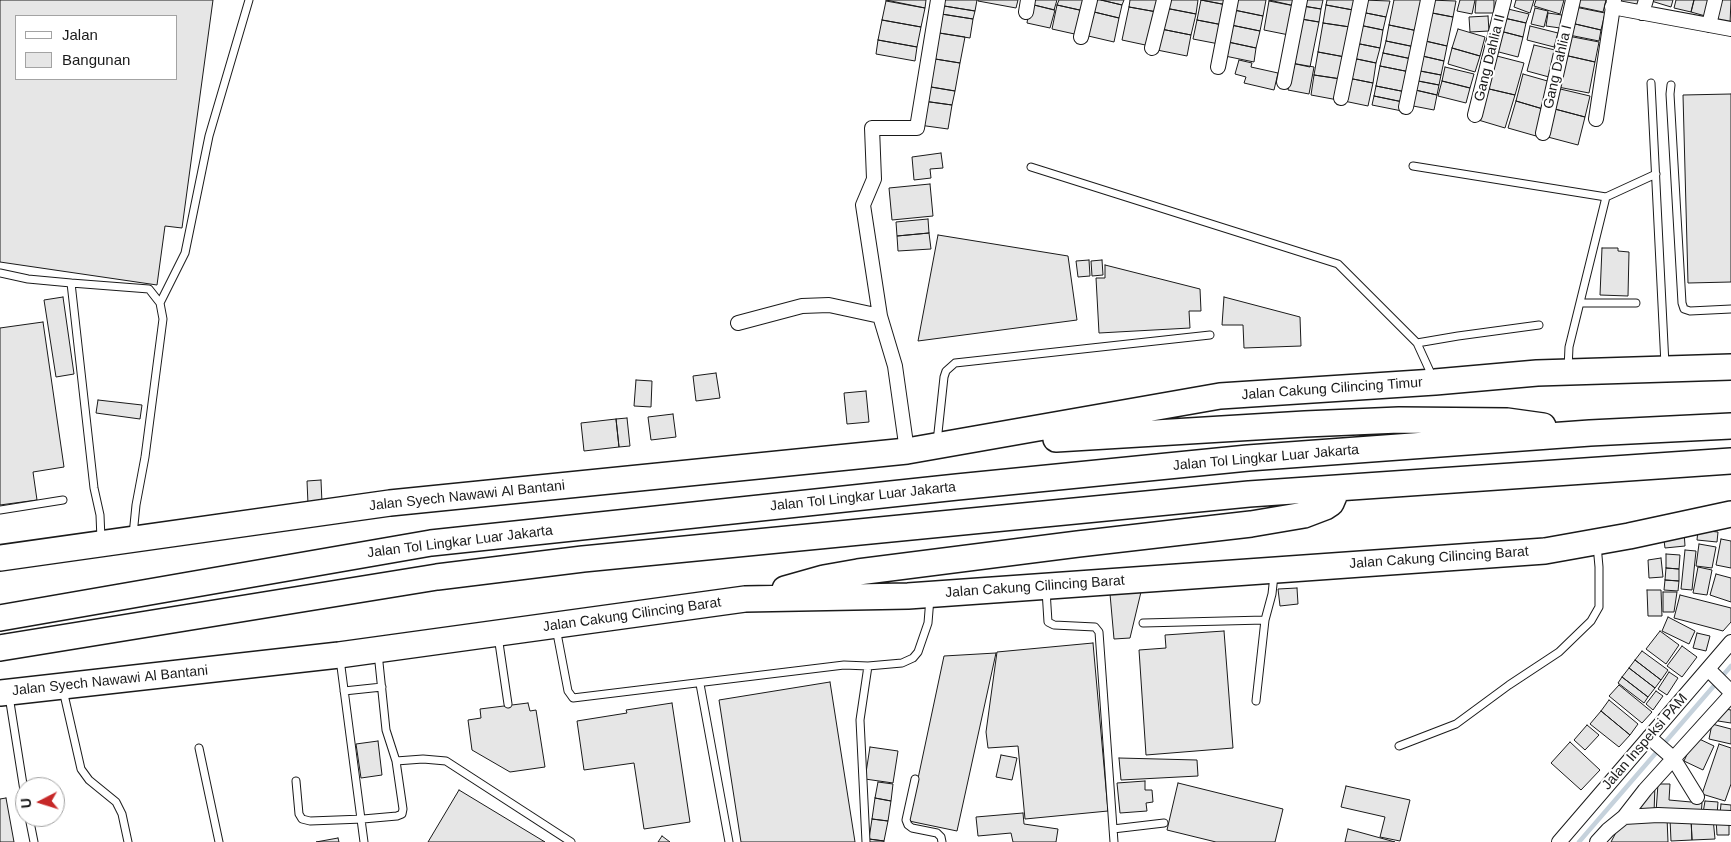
<!DOCTYPE html>
<style>
body{margin:0}
#map{position:relative;width:1731px;height:842px;overflow:hidden;background:#fff;font-family:Arial,sans-serif}
canvas{display:block}
.legend{position:absolute;left:15px;top:15px;width:162px;height:65px;box-sizing:border-box;background:#fff;border:1px solid #a3a3a3;margin:0;padding:6px 9px;list-style:none;font-size:15px;color:#1a1a1a}
.legend li{display:flex;align-items:center;gap:10px;height:25px}
.legend b{width:25px;border:1px solid #a3a3a3}
.north{position:absolute;left:15px;top:777px;width:50px;height:50px;box-sizing:border-box;background:#fff;border:1px solid #a3a3a3;border-radius:50%;rotate:265deg;font-size:14px;font-weight:700;line-height:20px;text-align:center;color:#1a1a1a}
.north::after{content:'';display:block;margin:auto;width:18px;height:22px;background:#c62828;clip-path:polygon(50% 0,100% 100%,50% 72%,0 100%)}
</style>
<div id="map">
<canvas width="1731" height="842"></canvas>
<ul class="legend">
<li><b style="height:6px;background:#fff"></b>Jalan</li>
<li><b style="height:14px;background:#e6e6e6"></b>Bangunan</li>
</ul>
<div class="north">U</div>
</div>
<script>
const context = document.querySelector('canvas').getContext('2d');
context.lineJoin = 'round';
function toPath(rows) {
  const path = new Path2D();
  for (const r of rows) {
    path.moveTo(r[0], r[1]);
    for (let i = 2; i < r.length; i += 2) path.lineTo(r[i], r[i + 1]);
  }
  return path;
}
function strokePath(path, color, width, dash) {
  context.strokeStyle = color;
  context.lineWidth = width;
  context.lineCap = dash ? 'butt' : 'round';
  context.setLineDash(dash || []);
  context.stroke(path);
}
function fillPath(path, color) {
  context.fillStyle = color;
  context.fill(path, 'evenodd');
}
function write(font, color, halo, rows, align = 'center') {
  context.font = font + ' Arial,sans-serif';
  context.lineWidth = 4;
  context.setLineDash([]);
  context.textBaseline = 'middle';
  context.strokeStyle = halo;
  context.fillStyle = color;
  for (const [text, x, y, turn = 0] of rows) {
    context.save();
    context.translate(x, y);
    context.rotate((+turn || 0) * Math.PI / 180);
    context.textAlign = isNaN(turn) ? turn : align;
    if (halo) context.strokeText(text, 0, 0);
    context.fillText(text, 0, 0);
    context.restore();
  }
}
const stream = toPath([
 [1579,842,1731,666]
]);
const building = toPath([
 [0,0,213,0,182,228,165,226,157,285,0,262,0,0],
 [16,16,176,16,176,79,16,79,16,16],
 [886,0,926,0,925,8,886,0],
 [938,0,977,0,975,11,938,5,938,0],
 [978,0,1018,0,1016,8,978,1,978,0],
 [1031,0,1057,0,1054,10,1030,4,1031,0],
 [1059,0,1086,0,1084,11,1057,5,1059,0],
 [1092,0,1101,0,1122,5,1119,18,1090,11,1092,0],
 [1101,0,1124,0,1122,5,1101,0],
 [1130,0,1159,0,1157,12,1129,7,1130,0],
 [1167,0,1198,0,1196,14,1165,8,1167,0],
 [1201,0,1227,5,1223,25,1197,20,1201,0],
 [1201,0,1228,0,1227,5,1201,0],
 [1236,0,1266,0,1263,16,1234,10,1236,0],
 [1269,0,1296,0,1295,6,1269,0],
 [1305,0,1323,0,1321,9,1303,6,1305,0],
 [1327,0,1355,0,1353,10,1326,5,1327,0],
 [1363,0,1390,1,1386,17,1361,12,1363,0],
 [1394,0,1425,0,1418,31,1389,25,1394,0],
 [1429,0,1456,1,1453,17,1427,12,1429,0],
 [1460,0,1475,0,1472,14,1457,11,1460,0],
 [1476,0,1494,0,1494,13,1475,13,1476,0],
 [1516,0,1534,0,1530,13,1514,7,1516,0],
 [1536,0,1564,0,1560,14,1534,6,1536,0],
 [1576,0,1606,0,1603,12,1575,6,1576,0],
 [1618,0,1643,0,1640,12,1617,6,1618,0],
 [1648,0,1673,0,1671,7,1648,0],
 [1676,0,1694,0,1691,12,1674,8,1676,0],
 [1694,0,1713,0,1709,17,1691,12,1694,0],
 [1718,0,1731,0,1730,24,1712,19,1718,0],
 [886,1,925,8,921,27,882,20,886,1],
 [1269,1,1295,6,1289,35,1264,30,1269,1],
 [1030,4,1055,10,1050,28,1027,23,1030,4],
 [938,5,975,11,973,19,935,13,938,5],
 [1057,5,1084,11,1079,35,1052,29,1057,5],
 [1326,5,1353,10,1350,27,1323,23,1326,5],
 [1303,6,1321,9,1319,22,1301,19,1303,6],
 [1129,7,1157,12,1150,46,1122,40,1129,7],
 [1575,7,1605,13,1601,30,1571,23,1575,7],
 [1165,8,1196,14,1191,35,1161,29,1165,8],
 [1535,8,1548,11,1544,27,1531,24,1535,8],
 [1508,9,1529,14,1526,23,1504,18,1508,9],
 [1234,10,1263,16,1260,31,1231,25,1234,10],
 [1090,11,1119,18,1114,42,1084,35,1090,11],
 [1361,12,1386,17,1383,30,1359,25,1361,12],
 [1427,12,1453,17,1447,46,1421,40,1427,12],
 [935,13,973,19,970,38,933,32,935,13],
 [1548,13,1562,15,1560,28,1546,26,1548,13],
 [1488,16,1489,31,1470,32,1469,17,1488,16],
 [1504,18,1526,23,1523,37,1500,31,1504,18],
 [1301,19,1319,22,1310,67,1291,63,1301,19],
 [882,20,921,27,917,47,878,40,882,20],
 [1197,20,1223,25,1219,44,1193,39,1197,20],
 [1323,23,1350,27,1345,57,1318,52,1323,23],
 [1571,23,1601,30,1599,41,1569,35,1571,23],
 [1231,25,1260,31,1256,48,1228,42,1231,25],
 [1359,25,1383,30,1380,48,1355,43,1359,25],
 [1389,25,1418,31,1415,47,1386,41,1389,25],
 [1530,26,1558,33,1554,47,1527,40,1530,26],
 [1161,29,1191,35,1187,56,1157,50,1161,29],
 [1458,29,1485,37,1480,56,1452,48,1458,29],
 [1500,31,1523,37,1518,57,1495,51,1500,31],
 [933,32,965,37,960,63,929,58,933,32],
 [1568,36,1599,42,1595,62,1564,55,1568,36],
 [878,40,917,47,915,61,876,54,878,40],
 [1421,40,1447,46,1444,61,1418,55,1421,40],
 [1386,41,1415,47,1412,59,1383,53,1386,41],
 [1228,42,1256,48,1254,62,1225,56,1228,42],
 [1355,43,1380,48,1376,63,1352,58,1355,43],
 [1534,45,1555,50,1549,77,1527,71,1534,45],
 [1452,48,1480,56,1475,72,1448,64,1452,48],
 [1318,52,1345,57,1341,79,1314,75,1318,52],
 [1383,53,1412,59,1410,72,1380,66,1383,53],
 [1418,55,1444,61,1441,75,1415,70,1418,55],
 [1493,55,1524,63,1515,95,1485,88,1493,55],
 [1564,55,1595,62,1589,93,1558,87,1564,55],
 [929,58,960,63,955,91,925,86,929,58],
 [1352,58,1376,63,1373,83,1348,78,1352,58],
 [1239,60,1252,63,1251,67,1278,73,1274,90,1244,83,1246,77,1235,74,1239,60],
 [1291,63,1314,67,1309,94,1288,90,1291,63],
 [1380,66,1410,72,1406,92,1376,86,1380,66],
 [1445,67,1474,74,1470,88,1442,81,1445,67],
 [1415,70,1441,75,1439,85,1413,80,1415,70],
 [1523,74,1551,82,1543,109,1516,101,1523,74],
 [1314,75,1341,79,1338,100,1311,95,1314,75],
 [1348,78,1373,83,1368,106,1344,101,1348,78],
 [1413,80,1439,85,1437,95,1411,89,1413,80],
 [1442,81,1470,88,1466,103,1438,96,1442,81],
 [925,86,955,91,952,105,923,101,925,86],
 [1376,86,1406,92,1403,102,1374,96,1376,86],
 [1485,88,1515,95,1505,128,1475,119,1485,88],
 [1556,88,1590,96,1585,117,1551,108,1556,88],
 [1411,89,1437,95,1434,110,1408,105,1411,89],
 [1731,94,1731,282,1688,283,1683,95,1731,94],
 [1374,96,1403,102,1402,111,1372,105,1374,96],
 [923,101,952,105,948,129,919,125,923,101],
 [1516,101,1543,109,1536,136,1508,128,1516,101],
 [1551,108,1585,117,1578,145,1544,136,1551,108],
 [941,153,943,168,930,169,931,178,914,180,912,157,941,153],
 [930,184,933,216,892,220,889,188,930,184],
 [928,219,929,233,897,236,896,222,928,219],
 [929,233,931,249,898,251,897,236,929,233],
 [938,235,1068,256,1077,320,918,341,938,235],
 [1602,248,1618,248,1618,251,1629,252,1628,296,1600,295,1602,248],
 [1089,260,1090,276,1078,277,1076,261,1089,260],
 [1102,260,1103,275,1092,276,1091,261,1102,260],
 [1105,265,1200,289,1201,311,1189,311,1190,328,1099,333,1096,278,1105,278,1105,265],
 [63,297,74,374,56,377,44,300,63,297],
 [1224,297,1300,317,1301,346,1244,348,1243,325,1222,325,1224,297],
 [43,322,64,467,33,472,37,500,0,505,0,328,43,322],
 [716,373,720,398,696,401,693,376,716,373],
 [636,380,652,381,651,407,634,406,636,380],
 [866,391,869,422,847,424,844,393,866,391],
 [98,400,142,405,140,419,96,413,98,400],
 [673,414,676,437,651,440,648,417,673,414],
 [627,418,630,446,619,447,616,419,627,418],
 [616,419,619,447,584,451,581,423,616,419],
 [321,480,322,503,308,504,307,481,321,480],
 [1698,530,1718,532,1717,542,1697,540,1698,530],
 [1684,531,1685,546,1665,548,1663,533,1684,531],
 [1721,539,1731,541,1731,568,1716,565,1721,539],
 [1699,544,1716,547,1712,568,1696,566,1699,544],
 [1685,550,1696,551,1692,590,1681,589,1685,550],
 [1666,554,1680,555,1679,569,1666,568,1666,554],
 [1661,558,1663,577,1649,578,1648,560,1661,558],
 [1698,567,1712,570,1707,595,1693,593,1698,567],
 [1666,568,1679,569,1679,581,1665,580,1666,568],
 [1716,574,1731,578,1731,602,1710,595,1716,574],
 [1665,580,1679,581,1678,591,1664,590,1665,580],
 [1297,588,1298,604,1280,606,1278,589,1297,588],
 [1647,590,1661,590,1662,616,1648,616,1647,590],
 [1141,592,1130,638,1114,639,1110,594,1141,592],
 [1663,592,1677,592,1674,612,1663,612,1663,592],
 [1680,595,1731,608,1731,622,1723,631,1674,618,1680,595],
 [1668,617,1695,631,1689,644,1662,631,1668,617],
 [1224,631,1233,748,1146,755,1139,650,1166,648,1165,635,1224,631],
 [1660,631,1679,645,1666,664,1646,649,1660,631],
 [1697,633,1710,636,1706,651,1693,648,1697,633],
 [1093,643,1108,811,1025,819,1018,746,988,748,986,732,997,652,1093,643],
 [1682,646,1697,657,1682,677,1667,666,1682,646],
 [1642,651,1668,670,1661,680,1635,660,1642,651],
 [996,653,957,831,909,821,944,656,996,653],
 [1635,660,1661,680,1655,688,1629,668,1635,660],
 [1629,668,1655,688,1648,697,1622,677,1629,668],
 [1669,672,1678,678,1667,695,1658,689,1669,672],
 [1622,677,1648,697,1644,703,1618,683,1622,677],
 [830,682,855,842,741,842,719,700,830,682],
 [1619,685,1652,712,1642,723,1609,696,1619,685],
 [1656,691,1663,696,1653,710,1646,704,1656,691],
 [1609,700,1638,724,1630,735,1601,711,1609,700],
 [528,703,530,711,536,710,545,767,510,772,472,750,468,720,481,718,480,709,528,703],
 [672,703,690,822,644,829,634,763,584,770,577,721,627,713,626,710,672,703],
 [1720,708,1731,710,1731,723,1718,721,1720,708],
 [1601,711,1630,735,1619,747,1590,724,1601,711],
 [1712,724,1731,729,1731,744,1709,739,1712,724],
 [1587,725,1599,735,1585,750,1574,740,1587,725],
 [1695,737,1714,746,1703,770,1684,761,1695,737],
 [378,741,382,775,361,778,356,744,378,741],
 [1570,742,1600,770,1581,790,1551,763,1570,742],
 [1719,744,1731,748,1731,784,1725,801,1702,794,1719,744],
 [870,747,898,751,893,783,865,779,870,747],
 [1001,755,1017,758,1012,780,996,777,1001,755],
 [1119,758,1197,760,1198,776,1121,780,1119,758],
 [1145,781,1145,790,1152,790,1153,802,1146,803,1147,811,1120,813,1117,783,1145,781],
 [878,782,893,784,891,801,875,798,878,782],
 [1178,783,1283,809,1275,842,1216,842,1167,830,1178,783],
 [1658,784,1670,784,1669,800,1702,803,1701,816,1656,812,1658,784],
 [1655,785,1654,813,1636,812,1655,785],
 [1346,786,1410,800,1400,841,1380,837,1385,817,1341,807,1346,786],
 [459,790,545,842,428,842,459,790],
 [6,798,14,842,0,842,0,799,6,798],
 [875,798,891,801,888,821,872,819,875,798],
 [1705,801,1718,802,1717,815,1703,813,1705,801],
 [1721,804,1731,805,1731,815,1720,814,1721,804],
 [1023,813,1024,824,1058,829,1056,842,1013,842,1011,833,978,836,976,817,1023,813],
 [1667,817,1668,842,1611,842,1623,819,1667,817],
 [1691,818,1692,840,1671,841,1670,819,1691,818],
 [1691,818,1713,818,1715,839,1692,840,1691,818],
 [872,819,888,821,884,841,869,839,872,819],
 [1716,819,1729,819,1729,835,1717,835,1716,819],
 [1348,829,1395,842,1345,842,1348,829],
 [662,836,670,842,658,842,662,836],
 [338,838,339,842,316,842,338,838],
 [869,839,884,841,884,842,869,842,869,839]
]);
const lane = toPath([
 [1651,83,1665,365],
 [1671,85,1670,94,1682,303,1684,309,1690,311,1731,309],
 [1413,166,1606,197,1569,347,1568,369],
 [1031,167,1338,264,1417,343,1433,378],
 [1606,197,1656,174],
 [0,273,28,279,71,283,94,488,100,515,101,539],
 [71,283,149,289,160,303,163,319,145,457,136,505,133,535],
 [160,303,185,253,209,136,249,0],
 [1580,303,1636,303],
 [1417,343,1458,336,1539,325],
 [937,442,944,377,946,371,955,363,1210,335],
 [0,510,63,500],
 [1046,590,1048,622,1054,625,1095,627,1099,632,1114,842],
 [1143,623,1265,620],
 [556,628,568,691,573,698,844,665,868,666,860,720,866,842],
 [498,636,508,704],
 [340,659,364,842],
 [868,666,902,663,913,658,918,652,928,623,930,598],
 [700,684,729,842],
 [63,690,81,769,89,780,116,802,122,814,128,842],
 [344,691,382,687],
 [9,696,25,797],
 [1256,701,1265,620,1272,594,1274,575],
 [1399,746,1456,724,1509,685,1559,652,1591,621,1599,607,1599,567,1597,545],
 [199,748,219,842],
 [396,761,423,759,446,761,571,842],
 [915,779,906,820,908,825,912,828,937,833,941,837,942,842],
 [296,781,299,814,302,819,310,821,363,819,397,816,402,814,403,809,396,761,386,730,378,653],
 [29,817,34,842],
 [1113,829,1164,823]
]);
const street = toPath([
 [1612,7,1731,29],
 [1026,12,1028,0],
 [1642,13,1646,0],
 [1709,25,1715,0],
 [1081,37,1090,0],
 [1152,48,1164,0],
 [1218,67,1231,0],
 [1284,82,1300,0],
 [1341,98,1361,0],
 [1406,107,1428,0],
 [1475,115,1504,0],
 [1596,119,1614,0],
 [1543,133,1573,0],
 [738,323,802,306,829,305,880,316],
 [907,451,895,366,880,316,863,205,874,179,872,128,917,128,938,0],
 [1708,669,1731,692],
 [1649,737,1673,758,1697,797],
 [1624,817,1658,815,1731,818],
 [1559,842,1731,642],
 [1597,842,1608,830,1624,817,1645,790,1731,695]
]);
const highway = toPath([
 [1056,439,1305,424,1399,420,1507,421,1543,426],
 [0,558,390,503,907,451,1220,396,1435,382,1537,373,1731,367],
 [785,589,824,578,858,572,1078,544,1251,524,1304,515,1325,507,1331,503,1337,489],
 [0,618,431,543,957,487,1248,458,1590,433,1731,426],
 [0,648,437,577,583,559,1249,494,1731,461],
 [0,693,339,655,745,599,908,596,1545,551,1629,536,1731,514]
]);
const streetNames = [
 ["Gang Dahlia II",1490,58,-76],
 ["Gang Dahlia I",1558,67,-77],
 ["Jalan Cakung Cilincing Timur",1332,389,-4],
 ["Jalan Tol Lingkar Luar Jakarta",1266,458,-5],
 ["Jalan Syech Nawawi Al Bantani",467,496,-6],
 ["Jalan Tol Lingkar Luar Jakarta",863,497,-6],
 ["Jalan Tol Lingkar Luar Jakarta",460,542,-7],
 ["Jalan Cakung Cilincing Barat",1439,558,-4],
 ["Jalan Cakung Cilincing Barat",1035,587,-4],
 ["Jalan Cakung Cilincing Barat",632,615,-8],
 ["Jalan Syech Nawawi Al Bantani",110,681,-6],
 ["Jalan Inspeksi PAM",1645,742,-49]
];
strokePath(stream, '#c6d2dc', 4.5);
fillPath(building, '#e6e6e6');
strokePath(building, '#1a1a1a', 1);
strokePath(lane, '#1a1a1a', 9);
strokePath(street, '#1a1a1a', 16);
strokePath(highway, '#1a1a1a', 28);
strokePath(lane, '#fff', 7);
strokePath(street, '#fff', 14);
strokePath(highway, '#fff', 25);
write('14px', '#1a1a1a', '#fff', streetNames);
</script>
